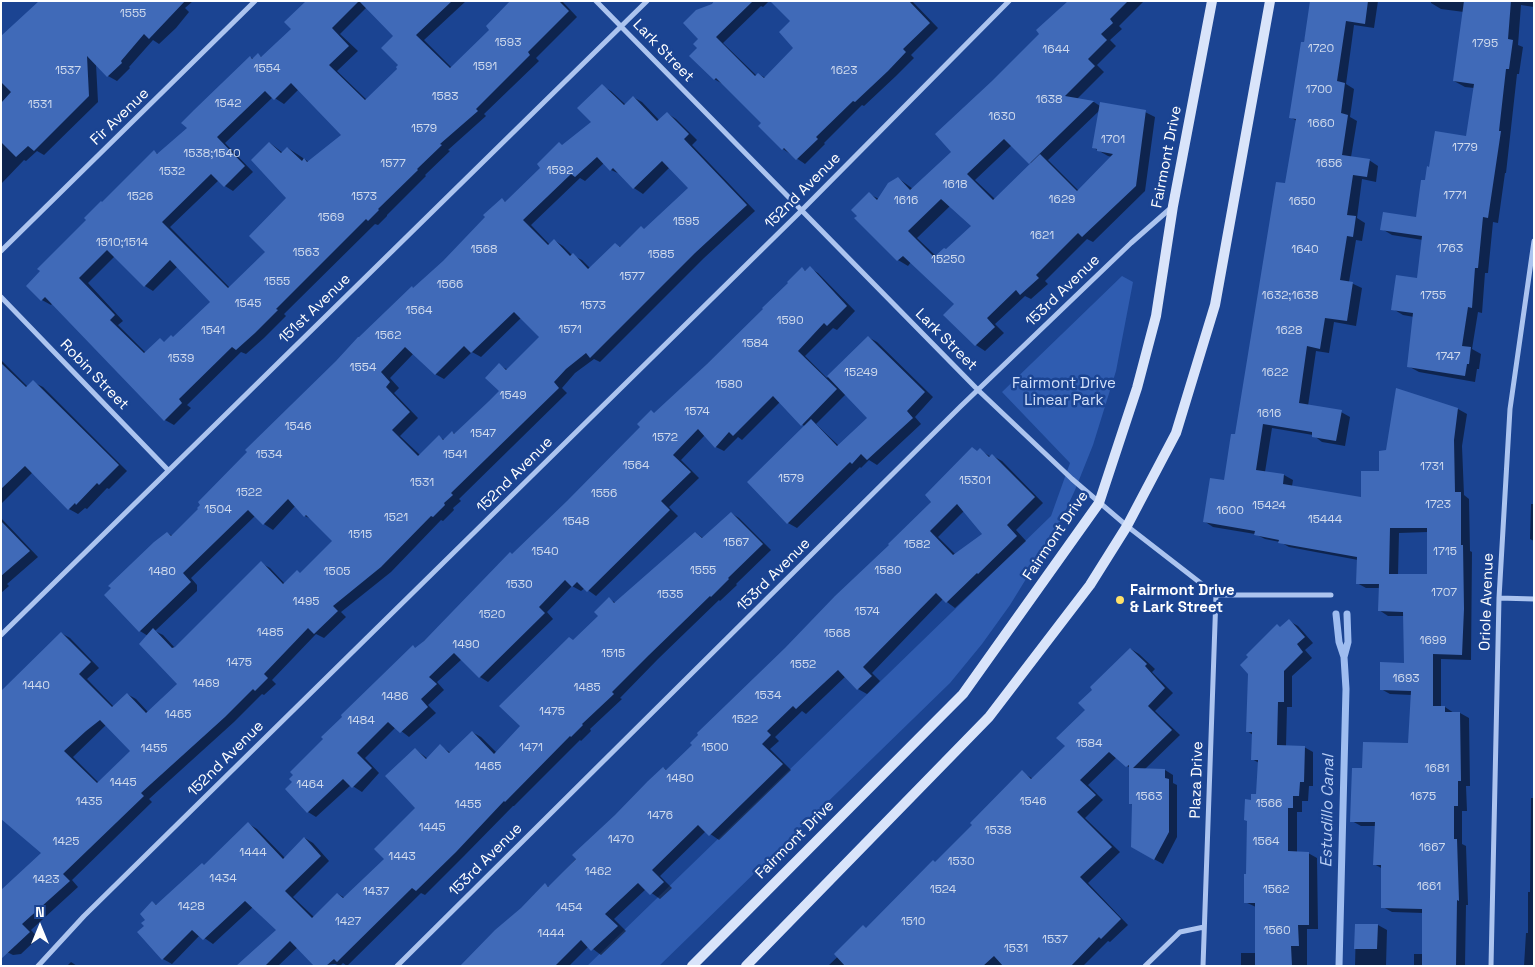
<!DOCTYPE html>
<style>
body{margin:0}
#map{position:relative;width:1535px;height:967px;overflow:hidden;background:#1b4492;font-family:"Space Grotesk",sans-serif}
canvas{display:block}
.frame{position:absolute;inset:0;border:2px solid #fff;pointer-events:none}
.north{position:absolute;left:15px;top:902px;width:50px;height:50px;-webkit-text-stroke:4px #1b4492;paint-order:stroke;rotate:0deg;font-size:14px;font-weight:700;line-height:20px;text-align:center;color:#fff}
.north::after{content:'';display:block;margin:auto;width:18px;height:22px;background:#fff;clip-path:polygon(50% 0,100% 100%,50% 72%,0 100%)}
</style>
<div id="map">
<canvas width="1535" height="967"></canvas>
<div class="frame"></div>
<div class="north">N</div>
</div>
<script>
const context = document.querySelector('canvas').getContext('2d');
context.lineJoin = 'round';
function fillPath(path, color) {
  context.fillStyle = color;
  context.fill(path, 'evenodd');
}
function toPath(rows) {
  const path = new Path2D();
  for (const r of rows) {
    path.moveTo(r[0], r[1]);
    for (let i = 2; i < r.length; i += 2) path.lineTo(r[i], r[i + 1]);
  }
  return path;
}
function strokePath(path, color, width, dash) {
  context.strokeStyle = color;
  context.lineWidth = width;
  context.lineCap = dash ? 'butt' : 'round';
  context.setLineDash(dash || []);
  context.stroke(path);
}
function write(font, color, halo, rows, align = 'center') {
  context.font = font + ' "Space Grotesk",sans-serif';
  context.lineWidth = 5;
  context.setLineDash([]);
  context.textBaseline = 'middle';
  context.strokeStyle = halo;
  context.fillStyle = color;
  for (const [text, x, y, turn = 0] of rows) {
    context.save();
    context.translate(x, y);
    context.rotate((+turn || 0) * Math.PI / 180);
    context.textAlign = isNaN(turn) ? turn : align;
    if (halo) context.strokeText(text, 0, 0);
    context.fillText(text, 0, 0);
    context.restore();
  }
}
const green = toPath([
 [1122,276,1133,282,1116,371,1093,445,1075,490,1058,527,1010,605,982,644,950,683,659,966,587,966,1051,516,1070,463,1002,392]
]);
const shadow = toPath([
 [40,1,193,1,185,8,189,12,176,28,159,44,153,40,129,67,130,68,117,81,108,76,96,64,98,102,44,155,37,151,26,161,24,160,1,184,1,66],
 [307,1,466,1,424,40,452,68,491,30,512,1,562,1,577,17,536,58,539,61,484,114,486,116,448,150,450,151,425,175,426,176,387,215,387,216,378,225,375,224,284,314,286,316,264,338,246,354,241,352,187,405,191,408,174,425,165,420,53,303,51,305,42,300,27,286,102,204,154,152,158,154,189,128,250,57,254,59,258,55,262,57,293,29],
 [367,7,395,36,400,65,399,69,367,100,337,71,358,51,340,34],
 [299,89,343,135,309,162,288,148,283,153,270,143,287,198,267,252,230,288,170,227,219,180,225,186,233,191,253,172,225,143,273,97,284,104],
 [115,256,145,286,153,291,178,266,212,303,173,338,146,353,118,325,123,321,88,283],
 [716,1,769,1,763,7,761,6,723,43,757,76,758,74,766,78,795,48,832,1,912,1,938,28,911,55,914,58,896,76,864,106,862,105,824,143,825,144,805,164,783,149,759,126,762,123,723,84,714,79,699,48,700,39,712,5],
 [1070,1,1144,1,1119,26,1122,29,1110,40,1116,46,1097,65,1104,72,1077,99,1094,102,1100,106,1145,112,1155,117,1145,191,1093,242,1087,239,1045,281,1048,284,1031,299,1025,296,995,324,1004,333,985,351,976,345,945,315,956,304,911,262,908,266,898,260,856,218,869,194,879,199,898,178,913,189,953,152,1041,34],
 [1100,110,1094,148,1108,156,1112,157,1079,191,1048,160],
 [1012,145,1032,164,995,199,975,180],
 [950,206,973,226,947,251,937,257,917,238],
 [1312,1,1378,1,1374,28,1354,25,1346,84,1354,89,1350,117,1357,121,1351,157,1369,160,1378,166,1376,182,1362,179,1357,218,1365,223,1362,241,1356,240,1349,282,1362,288,1356,326,1334,322,1329,353,1316,351,1308,406,1341,412,1350,417,1345,446,1322,442,1313,435,1272,428,1265,472,1284,475,1293,480,1292,486,1363,499,1381,472,1387,452,1458,409,1467,414,1462,446,1464,495,1469,499,1470,551,1472,552,1471,660,1441,659,1441,707,1445,707,1454,713,1460,713,1469,718,1470,786,1466,786,1467,811,1462,811,1462,844,1466,846,1468,905,1466,905,1465,966,1414,966,1414,954,1424,954,1424,913,1392,912,1383,907,1383,869,1374,864,1376,826,1361,826,1352,821,1363,770,1410,744,1412,695,1390,694,1381,689,1406,664,1405,616,1388,616,1379,610,1380,588,1366,588,1357,583,1358,560,1289,547,1280,542,1265,539,1255,534,1213,527,1204,521,1225,482,1236,436,1286,185,1297,121,1290,117],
 [1428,532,1428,576,1398,575,1399,533],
 [1431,1,1534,1,1534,7,1521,5,1518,45,1523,47,1519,74,1517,74,1506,173,1505,173,1498,223,1493,222,1488,273,1485,273,1482,313,1478,312,1472,349,1481,354,1479,369,1477,369,1475,382,1419,372,1408,366,1414,317,1403,315,1393,309,1418,279,1423,240,1392,235,1382,229,1418,218,1430,168,1467,137,1474,88,1465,87,1454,81,1464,12,1441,9,1431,3],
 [602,86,611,91,626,105,633,97,642,102,660,121,667,113,676,119,697,140,692,145,755,211,704,258,600,362,594,359,575,373,562,388,567,393,459,499,461,501,453,508,454,510,443,521,441,520,391,572,341,612,346,617,324,638,316,634,272,680,276,684,264,695,262,694,234,722,149,799,152,802,72,880,78,887,31,930,38,938,21,954,13,955,3,950,43,853,61,633,70,638,99,668,87,679,114,707,127,694,136,699,148,712,179,684,148,636,140,631,167,533,173,536,413,289,443,262,502,200,507,203,563,146,592,122],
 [604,163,611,170,620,174,634,188,643,194,670,167,690,188,645,230,621,247,615,244,591,269,582,260,572,255,563,246,554,240,550,245,531,225,580,178,585,181],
 [521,318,541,337,508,370,499,365,500,391,455,434,452,432,445,440,439,437,421,456,400,436,418,418,394,393,399,388,390,378,414,353,435,374,444,379,472,352,481,357],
 [296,505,305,516,313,520,334,541,301,574,285,584,270,568,261,563,175,648,163,635,155,631,197,591,197,585,191,578,255,516,264,524,273,530],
 [106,725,132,751,99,783,73,757],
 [810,268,818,273,855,311,837,330,833,328,805,356,827,378,868,337,877,342,933,397,915,417,921,424,877,465,869,460,861,468,860,467,797,528,788,523,805,427,780,402,742,440,738,437,724,451,716,447,705,435,681,460,699,478,669,507,678,516,596,596,585,588,581,591,572,586,547,612,553,619,488,682,480,677,462,659,437,682,444,690,428,705,436,713,409,737,396,727,365,758,379,773,362,792,351,785,316,817,308,812,416,649,548,521,655,414,765,309,802,269,806,271],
 [846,394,869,418,839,446,816,424],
 [1,360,28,387,33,382,43,387,127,471,109,489,107,488,87,509,85,508,78,514,69,509,33,472,1,504],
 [980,450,991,457,993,456,1002,461,1043,503,1016,530,1026,541,955,608,943,599,872,673,880,681,867,694,858,689,846,676,806,714,802,711,775,737,779,741,770,749,791,770,719,840,706,831,660,876,672,888,660,899,646,889,614,919,626,931,601,955,589,946,569,966,462,966,522,909,545,885,550,887,616,815,664,768,668,771,891,545],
 [964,511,984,534,956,555,938,537],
 [1531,504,1534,504,1534,541,1530,539],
 [731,513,739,518,771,550,736,584,737,585,720,601,719,600,658,659,620,698,622,699,590,729,591,731,581,741,580,740,514,806,513,806,464,856,425,895,421,893,347,966,343,963,340,966,335,964,316,966,298,947,278,966,253,966,278,930,253,907,213,944,200,935,172,964,163,959,146,927,153,903,157,905,205,866,249,824,257,829,285,858,305,838,313,843,329,861,293,897,314,917,338,894,345,898,386,859,417,808,415,749,428,759,440,746,451,753,472,732,481,737,497,753,522,726,574,641,600,616,609,599,616,603,696,533,703,538],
 [1,518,38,557,7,584,9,586,1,593],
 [1289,621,1298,626,1313,643,1305,650,1312,658,1292,676,1292,707,1287,707,1286,746,1304,747,1313,752,1313,786,1309,786,1308,801,1302,801,1302,812,1297,812,1297,853,1308,853,1317,858,1318,929,1307,929,1307,966,1241,966,1241,953,1256,953,1256,907,1245,902,1252,801,1257,795,1259,763,1252,759,1253,735,1247,731,1281,628],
 [1131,649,1139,654,1155,669,1152,672,1173,693,1155,711,1180,735,1144,770,1165,770,1173,775,1173,783,1177,785,1177,837,1163,864,1132,847,1133,805,1130,803,1130,768,1117,757,1088,785,1103,800,1085,818,1120,852,1088,883,1128,925,1110,942,1108,941,1083,966,828,966,974,825,1022,772,1033,779,1067,746,1087,710],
 [1531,798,1534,798,1534,966,1524,966,1526,933,1528,933,1528,892,1530,892],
 [1356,925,1378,925,1387,930,1386,966,1355,966],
 [71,962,77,966,67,966]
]);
const stream = toPath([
 [1336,614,1339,642,1344,657],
 [1339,966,1346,689,1344,657,1348,642,1347,614]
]);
const building = toPath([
 [39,1,185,1,149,39,144,34,121,61,122,63,107,77,87,56,89,96,34,151,28,146,16,157,1,142,1,103,11,92,1,82,1,36],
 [306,1,359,1,332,28,349,46,329,65,365,100,397,69,396,67,398,65,381,48,393,36,359,1,452,1,416,35,450,68,489,30,486,26,510,1,559,1,569,11,528,52,530,55,476,109,478,111,440,144,442,145,417,169,418,170,378,209,379,210,368,221,366,219,276,309,278,310,255,333,236,350,232,347,179,399,182,403,164,421,45,297,41,301,26,286,40,271,37,269,86,220,84,218,101,201,102,202,154,150,157,154,187,128,181,123,194,110,250,56,252,59,258,53,261,57,291,29,284,22],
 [291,83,341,135,307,162,304,158,302,161,287,147,281,153,269,142,251,160,286,198,249,236,265,252,228,288,162,222,211,174,224,187,245,166,217,137,265,91,274,100],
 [107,250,144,287,170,260,210,302,173,337,171,335,164,342,160,338,144,353,110,320,115,315,79,278],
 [714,1,753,1,716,37,755,76,758,73,764,78,793,48,779,32,790,21,770,1,909,1,930,23,903,49,906,52,888,71,855,102,853,101,816,137,818,139,796,160,784,148,782,150,758,126,761,123,716,78,714,80,689,56,697,48,693,44,698,39,683,23,696,10,712,4],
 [1068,1,1128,1,1110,19,1113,23,1101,34,1107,40,1088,59,1095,66,1065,96,1094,101,1029,164,1004,139,967,174,993,200,1040,154,1077,191,1113,154,1097,151,1097,149,1092,148,1100,102,1146,110,1136,186,1082,237,1078,233,1036,275,1039,278,1020,295,1016,290,987,318,995,327,975,346,943,315,954,304,903,256,897,261,854,218,857,216,851,210,869,192,877,200,888,183,898,177,910,190,951,152,935,134,992,81,1039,34,1036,30],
 [941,199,971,226,946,249,944,248,934,257,908,231],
 [1310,1,1368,1,1365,24,1346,21,1337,81,1345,83,1341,113,1348,115,1342,155,1370,159,1367,177,1353,175,1347,215,1356,216,1353,237,1347,236,1340,280,1353,282,1347,321,1325,318,1320,349,1307,346,1299,403,1342,410,1336,441,1312,437,1312,432,1263,424,1256,470,1284,474,1283,484,1361,497,1361,471,1379,471,1379,451,1386,450,1396,388,1458,408,1454,440,1455,492,1461,492,1461,545,1463,545,1464,609,1462,655,1433,654,1433,706,1445,706,1445,712,1460,712,1461,781,1458,781,1458,806,1454,806,1454,839,1457,839,1459,901,1457,900,1456,966,1422,966,1422,909,1381,908,1381,865,1373,865,1375,822,1350,822,1352,768,1362,768,1363,742,1408,743,1411,691,1380,690,1380,662,1404,663,1403,612,1378,611,1379,584,1356,584,1357,557,1278,543,1279,540,1254,535,1255,531,1203,522,1210,478,1224,480,1231,434,1235,434,1276,182,1285,183,1296,119,1289,118,1301,42,1304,42],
 [1390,528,1427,528,1427,574,1389,574],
 [1464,1,1511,1,1508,39,1513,40,1509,69,1506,69,1499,131,1501,131,1488,218,1483,217,1478,268,1475,268,1472,308,1468,307,1462,346,1471,347,1469,364,1467,364,1465,376,1407,367,1413,313,1391,310,1396,275,1417,278,1422,236,1380,230,1383,212,1416,217,1421,180,1425,180,1427,166,1429,167,1435,131,1466,136,1474,84,1453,81],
 [602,84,624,105,633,96,657,121,667,112,689,134,684,139,747,205,695,253,590,358,586,353,566,369,554,382,559,388,451,493,453,495,444,503,445,505,433,517,431,516,381,567,333,606,338,611,314,634,308,628,264,674,268,678,255,691,253,689,225,717,141,793,144,796,63,874,70,881,22,924,30,932,1,959,1,890,41,853,1,819,1,691,61,632,91,662,79,674,112,707,127,693,146,713,177,684,139,644,153,628,172,648,175,647,261,561,283,584,297,570,300,573,332,541,306,515,304,517,288,499,263,525,248,510,183,573,191,582,139,632,104,595,111,588,108,586,154,542,167,532,171,536,198,509,197,508,200,505,198,502,247,452,245,450,336,361,358,337,359,337,412,286,413,288,443,261,485,217,483,215,502,198,505,202,540,168,537,164,559,142,562,145,591,122,577,108],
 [597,157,610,171,613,168,633,189,662,161,688,188,644,229,641,226,620,247,615,243,588,269,573,253,570,256,554,239,548,245,523,220,571,174,575,177],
 [514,312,539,337,506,370,499,363,485,378,499,391,489,401,454,434,452,431,443,440,439,435,418,456,392,430,410,412,386,387,390,382,381,372,405,347,435,375,464,346,471,353],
 [100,720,130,751,97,783,64,751,86,731],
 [810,266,847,306,827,326,824,323,798,351,837,389,801,426,773,396,733,436,729,432,715,448,698,429,673,455,691,472,661,501,670,510,587,592,577,582,572,587,565,580,539,607,545,613,479,678,454,653,429,677,437,684,421,699,428,707,400,733,388,722,357,753,372,768,352,788,343,779,307,813,285,789,292,782,289,779,293,775,290,772,323,739,321,737,342,717,341,715,413,645,415,648,424,641,510,552,512,554,567,501,640,427,637,424,651,410,654,413,707,364,763,309,762,308,788,283,787,282,802,267,805,271],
 [868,336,925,392,907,411,913,418,867,460,861,454,852,464,850,462,787,524,747,482,811,419,837,446,867,418,827,376],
 [1,363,26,387,33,380,119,465,99,485,97,483,76,505,75,503,68,510,25,466,1,489],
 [972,447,977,451,980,448,989,457,992,454,1035,497,1007,525,1017,536,978,574,977,573,946,603,936,593,863,667,872,676,857,690,838,670,796,709,793,706,767,731,771,735,762,744,783,764,709,836,698,825,652,870,664,882,650,895,638,883,605,914,618,926,591,951,581,940,555,966,460,966,495,930,521,908,545,883,548,887,576,859,572,855,615,815,648,781,663,767,666,770,692,745,690,743,698,735,697,733,785,648,835,596,889,545,888,544,931,502,925,495],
 [957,504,982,534,953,555,930,531],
 [731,512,763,544,728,578,729,579,711,597,710,596,649,655,612,692,614,694,582,724,583,725,571,737,570,736,505,802,504,801,456,852,416,891,412,888,337,962,334,959,326,966,314,966,290,941,265,966,236,966,276,930,245,901,203,940,192,930,162,960,137,932,144,926,141,923,145,920,140,914,152,901,156,905,202,863,204,865,248,822,283,859,304,837,321,856,285,891,312,918,337,893,343,898,384,859,374,849,415,808,385,776,415,748,426,759,440,744,449,753,472,731,494,754,520,726,499,706,569,637,573,640,598,616,594,612,609,597,614,603,695,532,702,538],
 [1,521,30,551,1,576],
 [1289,619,1305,637,1297,644,1303,652,1284,671,1284,702,1278,702,1277,745,1305,746,1304,782,1300,782,1299,796,1293,796,1293,808,1288,808,1288,851,1309,852,1309,925,1298,925,1299,946,1291,946,1292,966,1255,966,1255,903,1244,903,1244,874,1246,874,1247,821,1244,820,1245,799,1251,800,1251,794,1256,794,1258,760,1251,760,1252,732,1246,732,1248,674,1240,665,1248,657,1246,655,1277,624,1280,627],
 [1130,648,1147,664,1145,666,1165,688,1148,706,1172,730,1133,768,1165,769,1165,778,1169,779,1169,832,1154,860,1131,847,1132,804,1129,804,1129,765,1126,767,1109,752,1080,780,1096,795,1077,812,1112,847,1080,877,1121,919,1101,939,1099,937,1071,966,1003,966,994,956,983,966,845,966,834,954,863,925,866,928,933,860,935,862,972,825,970,823,1022,770,1031,779,1065,746,1056,738,1085,710,1078,703,1092,690,1090,687],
 [1355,924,1378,924,1377,949,1354,949]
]);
const street = toPath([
 [596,1,978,390,1072,479,1127,526,1216,595,1331,595],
 [1,251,255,1],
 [1,297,168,470],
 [1499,598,1534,599],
 [1,635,647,1],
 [38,966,84,916,801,211,1009,1],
 [397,966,961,406,1131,243,1172,207],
 [1145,966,1180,932,1204,927],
 [1203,966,1216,595],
 [1491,966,1499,598,1510,409,1534,241]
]);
const secondary = toPath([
 [692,966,963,694,1099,503,1137,388,1156,316,1173,206,1212,1],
 [746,966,989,717,1090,585,1127,526,1176,433,1215,305,1270,1]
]);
const markers = [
 [1120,600,5,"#ffe269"]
];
const numberNames = [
 ["1555",133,14],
 ["1593",508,43],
 ["1795",1485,44],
 ["1720",1321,49],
 ["1644",1056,50],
 ["1591",485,67],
 ["1554",267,69],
 ["1537",68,71],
 ["1623",844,71],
 ["1700",1319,90],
 ["1583",445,97],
 ["1638",1049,100],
 ["1542",228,104],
 ["1531",40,105],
 ["1630",1002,117],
 ["1660",1321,124],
 ["1579",424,129],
 ["1701",1113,140],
 ["1779",1465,148],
 ["1538;1540",212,154],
 ["1577",393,164],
 ["1656",1329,164],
 ["1592",560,171],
 ["1532",172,172],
 ["1618",955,185],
 ["1771",1455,196],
 ["1526",140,197],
 ["1573",364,197],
 ["1629",1062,200],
 ["1616",906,201],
 ["1650",1302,202],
 ["1569",331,218],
 ["1595",686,222],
 ["1621",1042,236],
 ["1510;1514",122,243],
 ["1763",1450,249],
 ["1568",484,250],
 ["1640",1305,250],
 ["1563",306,253],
 ["1585",661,255],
 ["15250",948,260],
 ["1577",632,277],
 ["1555",277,282],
 ["1566",450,285],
 ["1632;1638",1290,296],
 ["1755",1433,296],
 ["1545",248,304],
 ["1573",593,306],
 ["1564",419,311],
 ["1590",790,321],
 ["1571",570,330],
 ["1541",213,331],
 ["1628",1289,331],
 ["1562",388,336],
 ["1584",755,344],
 ["1747",1448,357],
 ["1539",181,359],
 ["1554",363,368],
 ["15249",861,373],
 ["1622",1275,373],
 ["1580",729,385],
 ["1549",513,396],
 ["1574",697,412],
 ["1616",1269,414],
 ["1546",298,427],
 ["1547",483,434],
 ["1572",665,438],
 ["1534",269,455],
 ["1541",455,455],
 ["1564",636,466],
 ["1731",1432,467],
 ["1579",791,479],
 ["15301",975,481],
 ["1531",422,483],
 ["1522",249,493],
 ["1556",604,494],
 ["1723",1438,505],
 ["15424",1269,506],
 ["1504",218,510],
 ["1600",1230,511],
 ["1521",396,518],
 ["15444",1325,520],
 ["1548",576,522],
 ["1515",360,535],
 ["1567",736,543],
 ["1582",917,545],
 ["1540",545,552],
 ["1715",1445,552],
 ["1555",703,571],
 ["1580",888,571],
 ["1480",162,572],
 ["1505",337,572],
 ["1530",519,585],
 ["1707",1444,593],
 ["1535",670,595],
 ["1495",306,602],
 ["1574",867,612],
 ["1520",492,615],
 ["1485",270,633],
 ["1568",837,634],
 ["1699",1433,641],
 ["1490",466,645],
 ["1515",613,654],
 ["1475",239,663],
 ["1552",803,665],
 ["1693",1406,679],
 ["1469",206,684],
 ["1440",36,686],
 ["1485",587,688],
 ["1534",768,696],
 ["1486",395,697],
 ["1475",552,712],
 ["1465",178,715],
 ["1522",745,720],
 ["1484",361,721],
 ["1584",1089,744],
 ["1471",531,748],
 ["1500",715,748],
 ["1455",154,749],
 ["1465",488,767],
 ["1681",1437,769],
 ["1480",680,779],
 ["1445",123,783],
 ["1464",310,785],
 ["1563",1149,797],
 ["1675",1423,797],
 ["1435",89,802],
 ["1546",1033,802],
 ["1566",1269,804],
 ["1455",468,805],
 ["1476",660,816],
 ["1445",432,828],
 ["1538",998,831],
 ["1470",621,840],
 ["1425",66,842],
 ["1564",1266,842],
 ["1667",1432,848],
 ["1444",253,853],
 ["1443",402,857],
 ["1530",961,862],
 ["1462",598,872],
 ["1434",223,879],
 ["1423",46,880],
 ["1661",1429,887],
 ["1524",943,890],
 ["1562",1276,890],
 ["1437",376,892],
 ["1428",191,907],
 ["1454",569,908],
 ["1427",348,922],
 ["1510",913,922],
 ["1560",1277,931],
 ["1444",551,934],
 ["1537",1055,940],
 ["1531",1016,949]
];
const streetNames = [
 ["Lark Street",663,51,46],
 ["Fir Avenue",120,117,-44],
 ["Fairmont Drive",1167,157,-79],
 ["152nd Avenue",803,191,-45],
 ["153rd Avenue",1063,291,-44],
 ["151st Avenue",315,309,-44],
 ["Lark Street",946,340,45],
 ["Robin Street",94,375,46],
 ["152nd Avenue",515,475,-45],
 ["Fairmont Drive",1056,536,-56],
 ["153rd Avenue",774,575,-45],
 ["Oriole Avenue",1487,602,-88],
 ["152nd Avenue",226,759,-45],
 ["Plaza Drive",1197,780,-88],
 ["Fairmont Drive",795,840,-45],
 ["153rd Avenue",486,860,-45]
];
const parkNames = [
 ["Fairmont Drive",1064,384],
 ["Linear Park",1064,401]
];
const poiNames = [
 ["Fairmont Drive",1130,591],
 ["& Lark Street",1130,608]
];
const waterNames = [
 ["Estudillo Canal",1328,811,-89]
];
fillPath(green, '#2f5cb0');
fillPath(shadow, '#0007');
strokePath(stream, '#9fbdf0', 7);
fillPath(building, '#406ab8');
strokePath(street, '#acc4ef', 5);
strokePath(secondary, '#d9e4fa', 10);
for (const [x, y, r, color] of markers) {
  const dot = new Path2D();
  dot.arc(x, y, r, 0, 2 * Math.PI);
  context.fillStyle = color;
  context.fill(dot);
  strokePath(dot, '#1b4492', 2);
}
write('12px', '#cfdaed', null, numberNames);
write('15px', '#fff', '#1b4492', streetNames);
write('15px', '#d2e0fa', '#1b4492', parkNames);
write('bold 15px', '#fff', '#1b4492', poiNames, 'left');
write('italic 16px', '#b8cef5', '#1b4492', waterNames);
</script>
